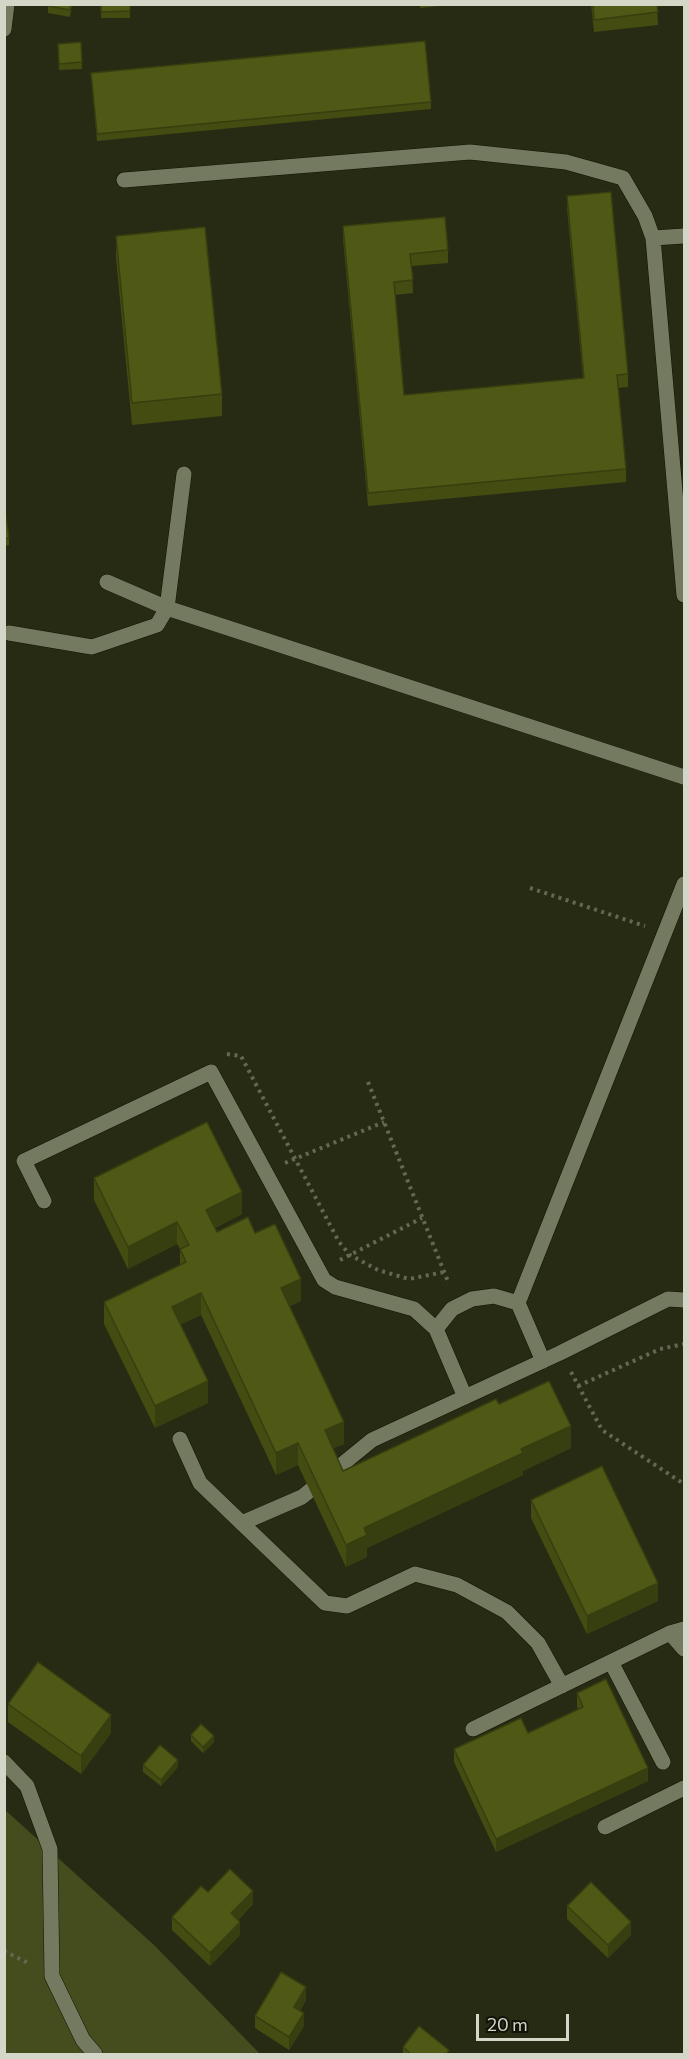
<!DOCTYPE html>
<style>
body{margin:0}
#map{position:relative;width:689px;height:2059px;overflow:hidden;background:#272b14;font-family:Commissioner,sans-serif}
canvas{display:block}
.frame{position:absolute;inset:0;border:6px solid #d4d7c8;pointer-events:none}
.scale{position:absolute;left:476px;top:2014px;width:93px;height:27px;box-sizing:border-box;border:3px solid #d4d7c8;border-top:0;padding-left:8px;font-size:18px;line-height:21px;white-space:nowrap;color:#d4d7c8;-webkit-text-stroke:4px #111309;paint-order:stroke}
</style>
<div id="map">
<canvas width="689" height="2059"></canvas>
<div class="frame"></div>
<div class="scale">20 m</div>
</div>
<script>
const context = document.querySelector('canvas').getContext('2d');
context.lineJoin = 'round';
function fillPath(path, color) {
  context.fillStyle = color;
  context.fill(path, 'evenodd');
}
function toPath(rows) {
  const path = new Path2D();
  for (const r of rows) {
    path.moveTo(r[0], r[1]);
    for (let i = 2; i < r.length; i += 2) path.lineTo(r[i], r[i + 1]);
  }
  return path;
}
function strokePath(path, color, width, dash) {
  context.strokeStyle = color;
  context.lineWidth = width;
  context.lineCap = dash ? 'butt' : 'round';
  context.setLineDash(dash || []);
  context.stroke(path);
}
const green = toPath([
 [4,1809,155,1946,260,2054,5,2054]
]);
const path = toPath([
 [530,888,645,926],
 [227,1054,241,1056,339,1242,350,1255,378,1270,409,1279,444,1272],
 [368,1082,449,1284],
 [285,1163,384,1122],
 [340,1260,422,1218],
 [571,1372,602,1430,684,1484],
 [578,1386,660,1349,684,1344],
 [4,1951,28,1963]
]);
const minor = toPath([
 [4,29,7,4],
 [124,180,470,152,566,162,623,178,645,216,653,238,684,595],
 [653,238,684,236],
 [184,474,167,608,684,777],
 [9,633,92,647,157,625,167,608,107,582],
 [44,1201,24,1161,211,1072,324,1280,335,1287,414,1309,436,1329],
 [518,1303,684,884],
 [465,1397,436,1329,452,1309,472,1299,494,1296,518,1303,543,1361],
 [180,1439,200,1483,325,1603,347,1606,415,1574,457,1585,507,1612,538,1643,562,1686],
 [242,1523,302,1497,372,1440,560,1353,668,1299,684,1300],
 [670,1633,684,1649],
 [611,1662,663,1762],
 [473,1729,670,1633,684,1629],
 [4,1762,27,1786,50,1849,52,1976,83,2040,95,2054],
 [605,1827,684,1788]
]);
const wall = toPath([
 [48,4,72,4,70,17,48,13],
 [101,4,130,4,130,18,101,18],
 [420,4,459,4,420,8],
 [591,4,657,4,658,25,594,32],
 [81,42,82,69,59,70,58,44],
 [91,73,431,102,431,109,97,141],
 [567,196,628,374,628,387,618,388,626,469,626,482,368,506,343,239,343,226,448,250,448,263,412,266,413,293,395,295,404,395,583,378,567,209],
 [116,236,222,394,222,416,132,425,116,258],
 [4,504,9,538,9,545,4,546],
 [94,1178,242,1214,215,1228,217,1232,255,1233,301,1301,290,1306,344,1444,333,1448,343,1471,499,1404,571,1448,523,1471,523,1475,367,1548,367,1557,346,1567,298,1465,276,1475,201,1315,181,1324,208,1403,155,1428,104,1324,104,1302,180,1265,180,1249,177,1244,128,1269,94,1200],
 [531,1500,658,1601,587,1634,531,1518],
 [577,1693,648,1781,496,1852,454,1762,454,1749,528,1733,578,1709,577,1706],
 [8,1704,111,1733,81,1774,8,1722],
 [191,1735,214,1742,203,1753,191,1741],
 [143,1765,178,1767,161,1786,143,1772],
 [208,1892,253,1904,238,1920,240,1935,210,1966,172,1930,172,1917],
 [567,1906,631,1935,608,1958,567,1919],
 [306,2000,300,2011,304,2026,289,2050,255,2028,255,2016],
 [403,2047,449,2055,404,2055,403,2054]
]);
const shadedWall = toPath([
 [242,1192,242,1214,206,1232,206,1210],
 [177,1222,177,1244,128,1269,128,1247],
 [301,1279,301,1301,281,1310,281,1288],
 [201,1293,201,1315,172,1329,172,1307],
 [208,1381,208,1403,155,1428,155,1406],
 [344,1422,344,1444,325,1452,325,1430],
 [571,1426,571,1448,523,1471,523,1475,367,1548,367,1557,346,1567,346,1545,364,1528,521,1449],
 [298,1443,298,1465,276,1475,276,1453],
 [658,1583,658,1601,587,1634,587,1616],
 [111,1715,111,1733,81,1774,81,1756],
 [214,1736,214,1742,203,1753,203,1747],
 [178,1760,178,1767,161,1786,161,1780],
 [648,1768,648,1781,496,1852,496,1839],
 [253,1891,253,1904,231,1926,231,1913],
 [240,1922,240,1935,210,1966,210,1953],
 [631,1922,631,1935,608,1958,608,1945],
 [306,1987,306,2000,294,2020,294,2007],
 [304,2013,304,2026,289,2050,289,2037]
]);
const building = toPath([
 [48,4,71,4,70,10,48,6,48,4],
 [101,4,130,4,130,11,101,12,101,4],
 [593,4,657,4,658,12,594,20,593,4],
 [425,41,431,102,97,134,91,73,425,41],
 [81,42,82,62,59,64,58,44,81,42],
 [611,192,628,374,617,375,626,469,368,493,343,226,445,217,448,250,410,254,413,280,394,282,404,395,584,378,567,196,611,192],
 [205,227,222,394,132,403,116,236,205,227],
 [4,504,9,538,4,539,4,504],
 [207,1122,242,1192,206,1210,217,1232,248,1217,255,1233,275,1224,301,1279,281,1288,344,1422,325,1430,343,1471,496,1399,499,1404,549,1381,571,1426,521,1449,523,1453,364,1528,367,1535,346,1545,298,1443,276,1453,201,1293,172,1307,208,1381,155,1406,104,1302,186,1262,180,1249,189,1245,177,1222,128,1247,94,1178,207,1122],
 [602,1466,658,1583,587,1616,531,1500,602,1466],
 [38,1662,111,1715,81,1756,8,1704,38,1662],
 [606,1679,648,1768,496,1839,454,1749,521,1718,528,1733,583,1707,577,1693,606,1679],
 [201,1724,214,1736,203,1747,191,1735,201,1724],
 [160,1745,178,1760,161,1780,143,1765,160,1745],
 [230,1869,253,1891,231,1913,240,1922,210,1953,172,1917,201,1886,208,1892,230,1869],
 [591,1882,631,1922,608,1945,567,1906,591,1882],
 [281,1972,306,1987,294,2007,304,2013,289,2037,255,2016,281,1972],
 [419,2026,449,2050,446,2055,412,2055,403,2047,419,2026]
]);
fillPath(green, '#454d1f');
strokePath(minor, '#101401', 16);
strokePath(path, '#646853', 4, [3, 4.5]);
strokePath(minor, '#747a5f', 15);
fillPath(wall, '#444c12');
fillPath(shadedWall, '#373e0f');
fillPath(building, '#4f5815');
strokePath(building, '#373e0f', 1.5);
</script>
